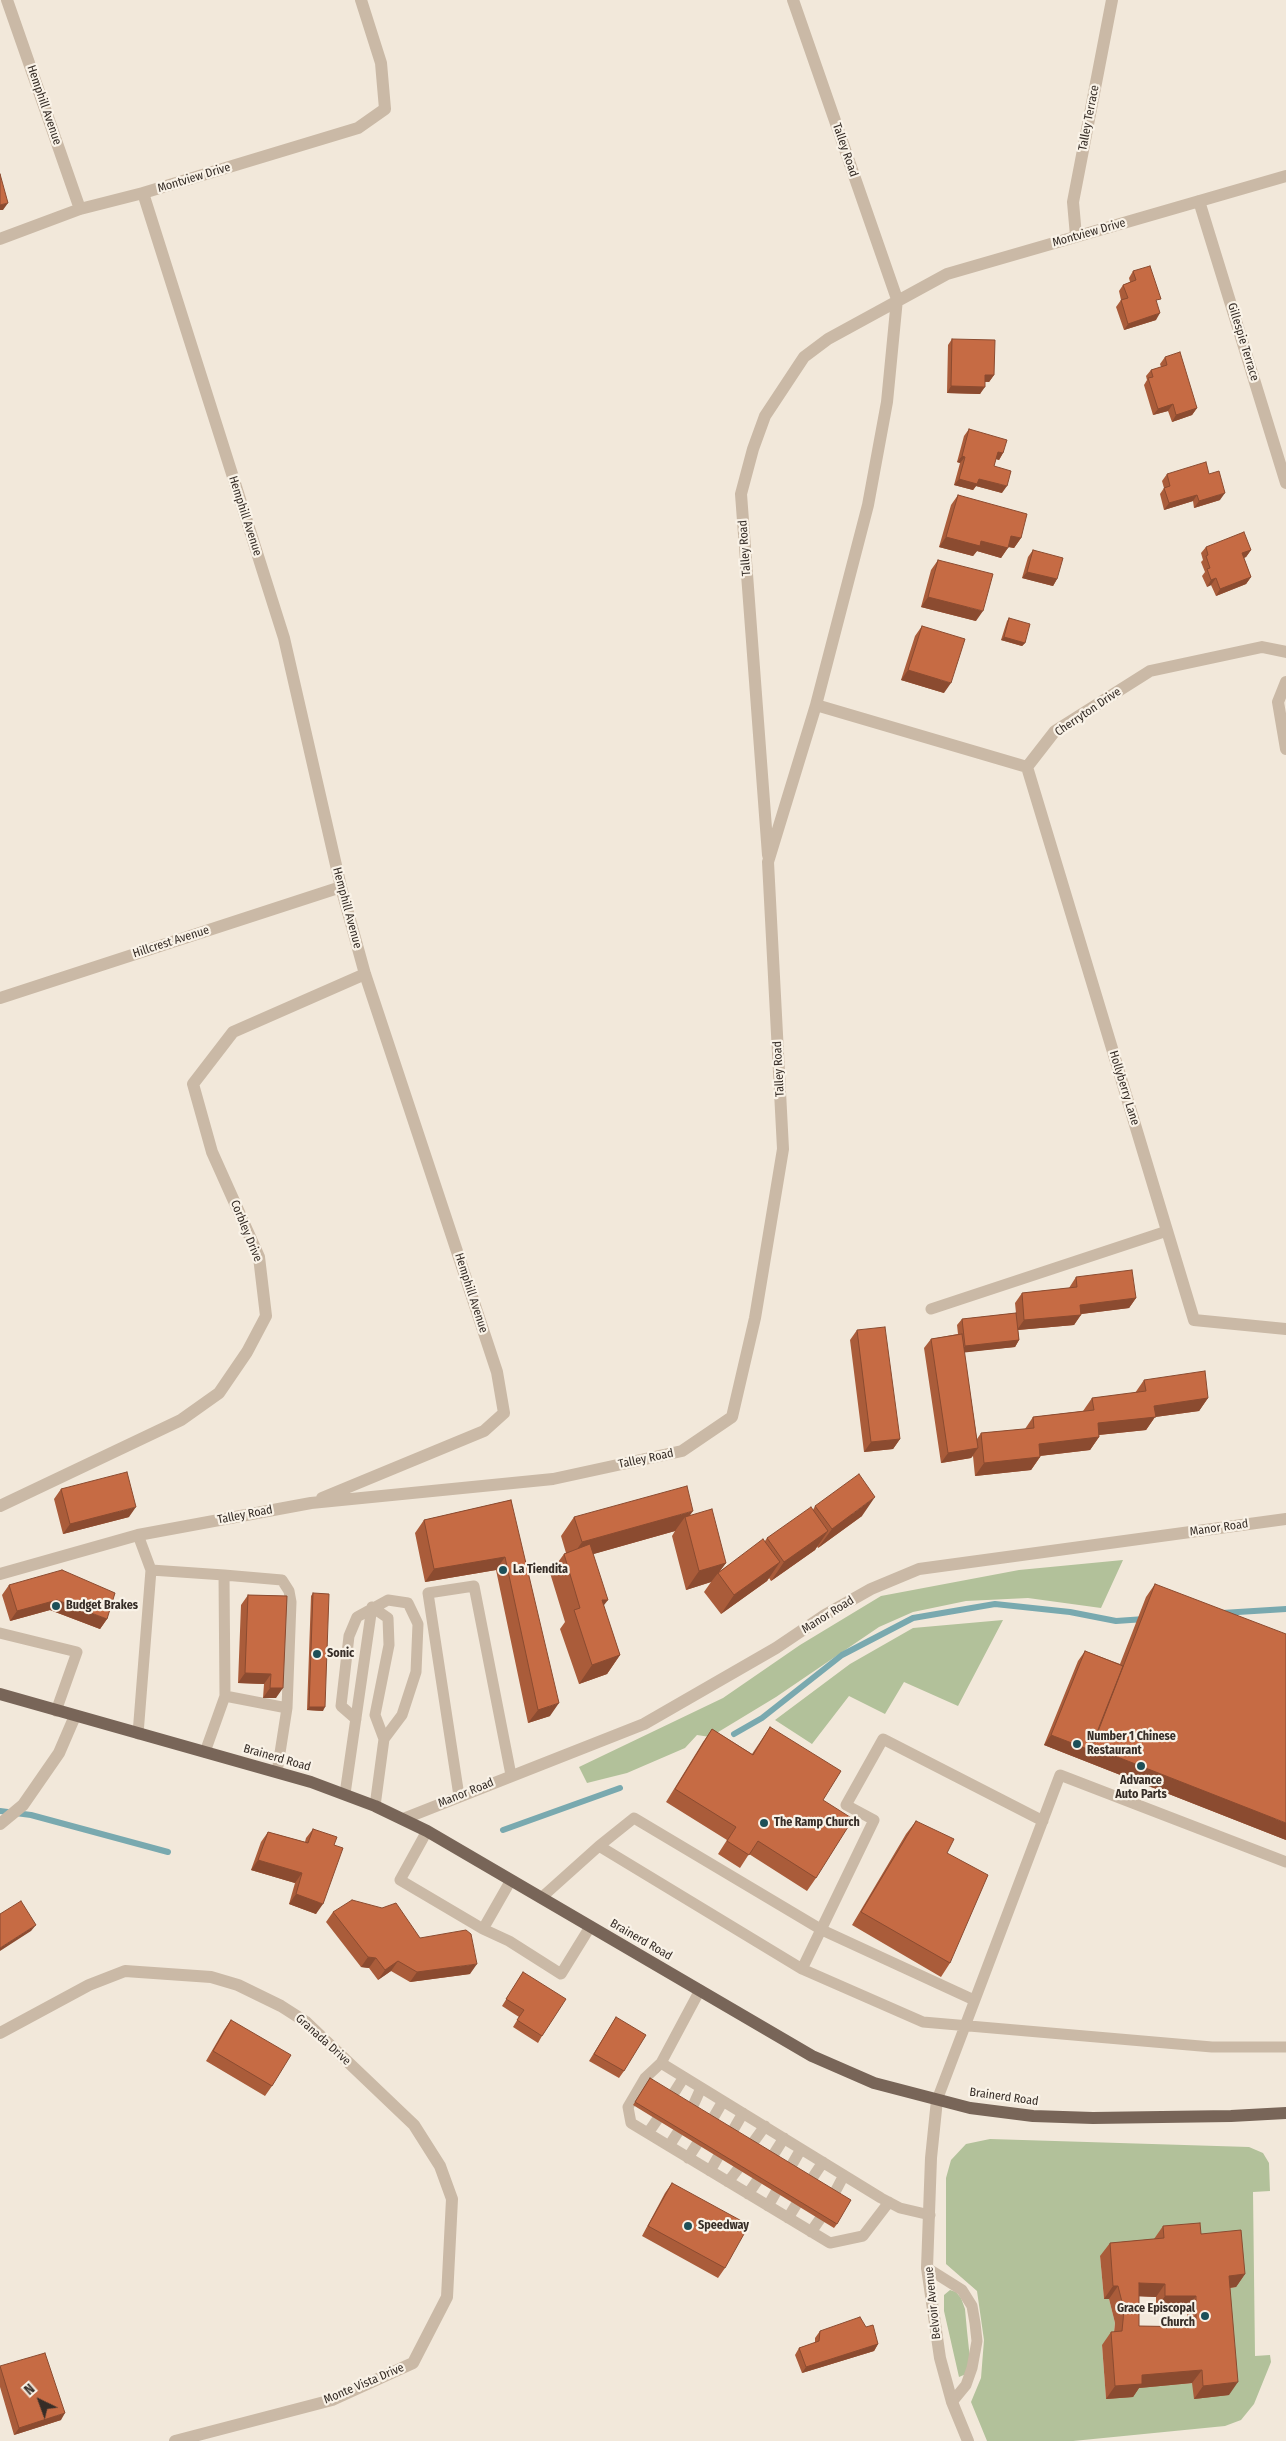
<!DOCTYPE html>
<style>
body{margin:0}
#map{position:relative;width:1286px;height:2441px;overflow:hidden;background:#f2e8da;font-family:"Fira Sans Condensed",sans-serif}
canvas{display:block}
.north{position:absolute;left:15px;top:2376px;width:50px;height:50px;-webkit-text-stroke:4px #f9f2e7;paint-order:stroke;rotate:318deg;font-size:14px;font-weight:700;line-height:20px;text-align:center;color:#362d27}
.north::after{content:'';display:block;margin:auto;width:18px;height:22px;background:#362d27;clip-path:polygon(50% 0,100% 100%,50% 72%,0 100%)}
</style>
<div id="map">
<canvas width="1286" height="2441"></canvas>
<div class="north">N</div>
</div>
<script>
const context = document.querySelector('canvas').getContext('2d');
context.lineJoin = 'round';
function fillPath(path, color) {
  context.fillStyle = color;
  context.fill(path, 'evenodd');
}
function toPath(rows) {
  const path = new Path2D();
  for (const r of rows) {
    path.moveTo(r[0], r[1]);
    for (let i = 2; i < r.length; i += 2) path.lineTo(r[i], r[i + 1]);
  }
  return path;
}
function strokePath(path, color, width, dash) {
  context.strokeStyle = color;
  context.lineWidth = width;
  context.lineCap = dash ? 'butt' : 'round';
  context.setLineDash(dash || []);
  context.stroke(path);
}
function write(font, color, halo, rows, align = 'center') {
  context.font = font + ' "Fira Sans Condensed",sans-serif';
  context.lineWidth = 4.5;
  context.setLineDash([]);
  context.textBaseline = 'middle';
  context.strokeStyle = halo;
  context.fillStyle = color;
  for (const [text, x, y, turn = 0] of rows) {
    context.save();
    context.translate(x, y);
    context.rotate((+turn || 0) * Math.PI / 180);
    context.textAlign = isNaN(turn) ? turn : align;
    if (halo) context.strokeText(text, 0, 0);
    context.fillText(text, 0, 0);
    context.restore();
  }
}
const green = toPath([
 [1123,1560,1101,1608,1028,1598,966,1601,913,1612,879,1627,776,1697,710,1737,697,1735,685,1748,627,1773,587,1783,579,1767,723,1698,800,1645,881,1596,1019,1570],
 [1003,1620,958,1706,904,1682,885,1714,849,1696,812,1744,775,1720,850,1664,913,1628],
 [990,2139,1249,2147,1263,2153,1269,2163,1270,2191,1253,2192,1255,2356,1270,2355,1271,2362,1254,2404,1241,2420,1225,2426,1073,2441,987,2441,971,2402,981,2378,984,2340,977,2291,946,2264,946,2178,951,2160,966,2144],
 [1100,2256,1236,2287,1220,2289,1192,2383,1132,2388,1106,2399,1102,2345,1112,2344,1115,2323,1109,2299,1104,2299],
 [950,2290,956,2292,961,2298,965,2309,967,2331,970,2359,966,2374,959,2377,944,2311,944,2295]
]);
const stream = toPath([
 [1222,1613,1286,1609],
 [734,1734,762,1718,842,1655,913,1618,995,1604,1070,1612,1116,1621,1145,1619],
 [0,1811,31,1815,168,1852],
 [503,1830,620,1788]
]);
const service = toPath([
 [931,1309,1167,1231],
 [151,1570,224,1575],
 [372,1607,388,1618,389,1645,375,1715,384,1739,375,1806],
 [0,1633,77,1652,56,1711],
 [225,1696,287,1708],
 [356,1719,341,1706,349,1636,357,1617,388,1600,408,1603,418,1624,416,1672,402,1715,384,1739],
 [138,1734,151,1570,138,1535],
 [205,1752,225,1696,224,1575,282,1580,289,1591,291,1602,287,1708,277,1772],
 [345,1794,372,1607],
 [459,1796,428,1593,474,1586,511,1775],
 [427,1831,400,1880,483,1929,511,1880],
 [599,1846,634,1818,822,1930,974,2000],
 [541,1898,599,1846,802,1969,923,2022,1212,2047,1286,2047],
 [483,1929,509,1941,561,1974,590,1927],
 [802,1969,874,1820,846,1805,883,1739,1043,1821],
 [700,1990,661,2063,881,2198,900,2208,930,2215],
 [661,2063,645,2078,628,2107,631,2123,669,2146,830,2243,863,2236,889,2202],
 [672,2096,684,2077],
 [937,2100,1060,1775,1286,1862],
 [692,2108,701,2088],
 [712,2120,723,2101],
 [732,2132,743,2113],
 [648,2133,657,2120],
 [752,2144,765,2126],
 [669,2146,678,2132],
 [772,2157,784,2138],
 [688,2158,697,2144],
 [790,2168,801,2149],
 [710,2171,718,2157],
 [811,2180,823,2162],
 [728,2182,738,2169],
 [748,2194,757,2181],
 [834,2194,844,2175],
 [768,2206,776,2192],
 [788,2218,796,2205],
 [811,2232,820,2219],
 [927,2268,962,2290,972,2306,975,2323,977,2341,972,2368,966,2385,952,2402]
]);
const minor = toPath([
 [7,0,80,209],
 [143,193,284,638,341,887,365,974,497,1372,504,1413,484,1431,322,1498],
 [1199,201,1286,483],
 [1076,236,1073,202,1112,0],
 [0,239,80,209,143,193,358,128,385,109,381,63,361,0],
 [1286,682,1278,702,1286,749],
 [816,705,1027,767,1055,731,1150,671,1262,647,1286,652],
 [1027,767,1194,1320,1286,1329],
 [768,855,741,494,753,449,765,416,804,357,828,339,947,274,1286,176],
 [0,998,341,887],
 [0,1506,181,1420,219,1393,247,1352,266,1316,259,1257,212,1152,193,1084,233,1032,365,974],
 [0,1574,138,1535,311,1503,553,1479,682,1451,732,1417,755,1318,783,1149,768,862,816,705,868,505,887,402,897,299,793,0],
 [403,1819,644,1724,776,1648,825,1615,871,1589,919,1569,1286,1519],
 [0,1824,23,1805,59,1753,75,1716],
 [0,2033,89,1985,125,1971,211,1977,238,1985,281,2006,306,2022,414,2125,440,2166,452,2199,447,2297,413,2363,332,2400,175,2441]
]);
const tertiary = toPath([
 [937,2100,931,2158,927,2268,940,2358,952,2402,968,2441]
]);
const primary = toPath([
 [0,1694,311,1782,375,1806,427,1831,812,2056,874,2083,970,2108,1033,2116,1093,2118,1231,2116,1286,2113]
]);
const wall = toPath([
 [1133,271,1157,304,1156,320,1124,330,1116,307,1121,300,1119,291,1123,285,1130,282,1129,278],
 [952,339,994,375,989,382,985,382,980,394,947,393,948,345],
 [1165,357,1197,408,1192,415,1172,422,1168,411,1153,415,1144,385,1147,380,1146,376,1151,370,1161,367,1160,364],
 [969,429,1003,453,999,460,996,459,994,466,1002,493,976,486,973,490,954,485,960,463,957,462,964,436],
 [1167,474,1209,474,1220,500,1194,508,1193,501,1164,510,1160,494,1164,488,1162,481],
 [958,495,1021,538,1014,548,1008,547,1001,558,977,551,973,556,939,547,951,505],
 [1206,547,1251,550,1246,557,1244,558,1251,577,1246,584,1216,596,1211,585,1207,587,1202,576,1205,572,1201,562,1203,560,1201,553],
 [1033,550,1057,579,1053,586,1022,578,1028,557],
 [938,560,976,621,921,607,931,570],
 [1009,618,1025,643,1022,646,1001,640,1007,621],
 [922,626,944,693,901,680,915,636],
 [1076,1277,1136,1298,1129,1308,1081,1314,1074,1325,1018,1330,1019,1340,1015,1347,964,1352,977,1439,981,1433,1025,1429,1033,1417,1083,1411,1092,1398,1135,1393,1144,1380,1208,1398,1199,1411,1155,1417,1146,1430,1099,1435,1099,1437,1090,1450,1040,1456,1040,1457,1031,1470,975,1476,973,1456,971,1458,941,1463,924,1348,931,1339,958,1334,957,1325,962,1319,1016,1313,1015,1303,1022,1293,1069,1288],
 [857,1330,900,1439,893,1449,864,1452,850,1340],
 [61,1489,129,1517,63,1534,54,1499],
 [511,1500,550,1716,528,1723,496,1570,425,1582,415,1533,424,1520],
 [815,1506,862,1516,818,1548,817,1546,815,1550,771,1581,769,1578,767,1581,721,1614,704,1592,711,1582,686,1590,672,1536,675,1531,593,1554,603,1605,620,1655,607,1674,579,1684,560,1629,565,1622,550,1573,564,1554,566,1553,561,1536,574,1517,690,1515,726,1563,720,1571,765,1541,767,1538,813,1510],
 [1155,1584,1286,1840,1044,1745,1078,1661,1085,1651,1120,1664,1146,1597],
 [9,1585,107,1619,100,1629,50,1610,10,1621,2,1595],
 [313,1593,323,1711,307,1710,311,1596],
 [248,1595,287,1596,276,1698,263,1698,264,1684,238,1683,241,1605],
 [770,1727,823,1800,816,1878,807,1891,749,1854,740,1868,718,1854,727,1840,666,1802,703,1742,712,1729,752,1754],
 [916,1821,947,1853,950,1963,941,1977,852,1925,906,1834],
 [313,1829,334,1845,316,1914,289,1904,295,1883,251,1870,261,1842,268,1832,305,1842,306,1838],
 [333,1912,420,1938,470,1974,410,1982,391,1971,378,1980,369,1968,361,1967,326,1922],
 [523,1972,542,2036,538,2043,513,2027,519,2017,502,2006],
 [616,2017,624,2071,619,2078,589,2061],
 [231,2020,272,2086,265,2096,206,2061,224,2030],
 [650,2078,837,2224,834,2228,633,2105],
 [672,2183,725,2268,718,2278,642,2236,665,2193],
 [1163,2226,1201,2234,1245,2274,1236,2287,1230,2288,1229,2395,1194,2399,1192,2383,1139,2388,1133,2397,1106,2399,1102,2345,1111,2332,1114,2332,1115,2323,1109,2299,1104,2299,1100,2256,1110,2243,1154,2239],
 [1139,2296,1156,2297,1156,2309,1187,2310,1187,2327,1139,2326],
 [820,2331,878,2344,874,2351,802,2373,795,2355,799,2348,815,2343,815,2338],
 [0,2366,61,2420,14,2435,0,2387]
]);
const shadedWall = toPath([
 [8,203,3,210,0,210,0,205],
 [1160,313,1156,320,1124,330,1128,324],
 [985,375,994,375,989,382,980,381],
 [951,386,985,387,980,394,947,393],
 [1173,404,1168,411,1153,415,1158,409],
 [1197,408,1192,415,1172,422,1176,415],
 [998,452,1003,453,999,460,993,458],
 [962,456,965,457,960,463,957,462],
 [959,479,979,479,1007,486,1002,493,976,486,973,490,954,485],
 [1225,493,1220,500,1194,508,1199,501],
 [1197,495,1193,501,1164,510,1169,503],
 [1011,536,1021,538,1014,548,1004,546],
 [946,537,981,541,1008,548,1001,558,977,551,973,556,939,547],
 [1251,550,1246,557,1237,560,1242,553],
 [1027,572,1057,579,1053,586,1022,578],
 [1251,577,1246,584,1216,596,1220,589],
 [1216,578,1211,585,1207,587,1211,580],
 [928,597,983,611,976,621,921,607],
 [1004,637,1025,643,1022,646,1001,640],
 [908,670,951,683,944,693,901,680],
 [1136,1298,1129,1308,1073,1315,1080,1305],
 [1081,1315,1074,1325,1017,1330,1024,1320],
 [1019,1340,1015,1347,960,1353,965,1346],
 [1208,1398,1199,1411,1155,1417,1146,1430,1088,1436,1098,1423,1154,1406],
 [1099,1437,1090,1450,1030,1457,1039,1444],
 [900,1439,893,1449,864,1452,871,1442],
 [978,1448,971,1458,941,1463,948,1453],
 [1040,1457,1031,1470,975,1476,984,1463],
 [875,1497,862,1516,818,1548,832,1529],
 [136,1507,129,1517,63,1534,70,1524],
 [693,1511,686,1521,685,1517,675,1531,569,1561,582,1542],
 [828,1531,815,1550,771,1581,784,1562],
 [505,1557,496,1570,425,1582,434,1569],
 [780,1562,767,1581,721,1614,734,1595],
 [726,1563,711,1582,686,1590,699,1571],
 [57,1600,107,1619,100,1629,50,1610,10,1621,17,1611],
 [602,1600,608,1600,594,1618],
 [620,1655,607,1674,579,1684,592,1665],
 [245,1673,271,1674,264,1684,238,1683],
 [270,1688,283,1688,276,1698,263,1698],
 [559,1703,550,1716,528,1723,538,1710],
 [309,1707,325,1707,323,1711,307,1710],
 [1051,1735,1090,1750,1092,1747,1286,1823,1286,1840,1044,1745],
 [258,1860,302,1873,295,1883,251,1870],
 [296,1894,323,1904,316,1914,289,1904],
 [36,1925,31,1931,0,1951,0,1948],
 [368,1957,376,1958,369,1968,361,1967],
 [398,1961,391,1971,378,1980,385,1970],
 [477,1964,470,1974,410,1982,417,1972],
 [1245,2274,1236,2287,1220,2289,1229,2276],
 [1139,2283,1165,2284,1156,2297,1130,2296],
 [1113,2286,1118,2286,1109,2299,1104,2299],
 [1165,2296,1196,2296,1187,2310,1156,2309],
 [878,2344,874,2351,802,2373,806,2367],
 [1202,2370,1192,2383,1139,2388,1133,2397,1106,2399,1115,2386,1142,2375],
 [1238,2382,1229,2395,1194,2399,1203,2386],
 [65,2413,61,2420,14,2435,19,2428]
]);
const building = toPath([
 [0,174,8,203,0,205,0,174],
 [1150,266,1161,299,1156,300,1160,313,1128,324,1121,300,1128,298,1123,285,1136,280,1133,271,1150,266],
 [952,339,995,340,994,375,985,375,985,387,951,386,952,339],
 [1180,352,1197,408,1176,415,1173,404,1158,409,1148,378,1153,377,1151,370,1167,365,1165,357,1180,352],
 [969,429,1007,440,1003,453,998,452,994,466,1011,471,1007,486,979,479,977,484,959,479,965,457,962,456,969,429],
 [1206,462,1209,474,1219,471,1225,493,1199,501,1197,495,1169,503,1164,488,1170,486,1167,474,1206,462],
 [958,495,1027,514,1021,538,1011,536,1008,548,981,541,980,546,946,537,958,495],
 [1244,532,1251,550,1242,553,1251,577,1220,589,1216,578,1211,580,1207,569,1210,568,1206,556,1208,555,1206,547,1244,532],
 [1033,550,1063,558,1057,579,1027,572,1033,550],
 [938,560,993,574,983,611,928,597,938,560],
 [1009,618,1030,624,1025,643,1004,637,1009,618],
 [922,626,965,639,951,683,908,670,922,626],
 [1132,1270,1136,1298,1080,1305,1081,1315,1024,1320,1022,1293,1077,1287,1076,1277,1132,1270],
 [1016,1313,1019,1340,965,1346,962,1319,1016,1313],
 [885,1327,900,1439,871,1442,857,1330,885,1327],
 [962,1334,978,1448,948,1453,931,1339,962,1334],
 [1205,1371,1208,1398,1154,1406,1156,1417,1098,1423,1099,1437,1039,1444,1040,1457,984,1463,981,1433,1034,1428,1033,1417,1094,1410,1092,1398,1146,1391,1144,1380,1205,1371],
 [127,1472,136,1507,70,1524,61,1489,127,1472],
 [859,1474,875,1497,832,1529,815,1506,859,1474],
 [687,1486,693,1511,582,1542,574,1517,687,1486],
 [511,1500,559,1703,538,1710,505,1557,434,1569,424,1520,511,1500],
 [811,1507,828,1531,784,1562,767,1538,811,1507],
 [712,1509,726,1563,699,1571,685,1517,712,1509],
 [763,1539,780,1562,734,1595,718,1573,763,1539],
 [590,1544,608,1600,602,1600,620,1655,592,1665,574,1610,580,1608,564,1554,590,1544],
 [62,1570,115,1593,107,1619,57,1600,17,1611,9,1585,62,1570],
 [1155,1584,1286,1634,1286,1823,1092,1747,1155,1584],
 [313,1593,329,1594,325,1707,309,1707,313,1593],
 [248,1595,287,1596,283,1688,270,1688,271,1674,245,1673,248,1595],
 [1085,1651,1123,1666,1090,1750,1051,1735,1085,1651],
 [770,1727,841,1771,823,1800,853,1819,816,1878,758,1841,749,1855,727,1841,736,1827,675,1789,712,1729,753,1755,770,1727],
 [916,1821,954,1839,947,1853,988,1875,950,1963,861,1912,916,1821],
 [313,1829,337,1837,334,1845,343,1848,323,1904,296,1894,302,1873,258,1860,268,1832,308,1843,313,1829],
 [352,1900,382,1908,396,1903,420,1938,466,1930,471,1934,477,1964,417,1972,398,1961,385,1970,376,1958,368,1957,333,1912,352,1900],
 [21,1901,36,1925,0,1948,0,1914,21,1901],
 [523,1972,566,1999,542,2036,517,2020,524,2010,506,1999,523,1972],
 [616,2017,646,2035,624,2071,594,2054,616,2017],
 [231,2020,291,2055,272,2086,213,2051,231,2020],
 [650,2078,851,2200,837,2224,635,2102,650,2078],
 [672,2183,749,2225,725,2268,648,2226,672,2183],
 [1200,2223,1201,2234,1241,2230,1245,2274,1229,2276,1238,2382,1203,2386,1202,2370,1142,2375,1142,2384,1115,2386,1111,2332,1122,2331,1124,2310,1118,2286,1113,2286,1110,2243,1164,2238,1163,2226,1200,2223],
 [1139,2283,1165,2284,1165,2296,1196,2296,1196,2327,1139,2326,1139,2283],
 [860,2317,866,2327,873,2325,878,2344,806,2367,799,2348,819,2341,820,2331,860,2317],
 [45,2353,65,2413,19,2428,0,2366,45,2353]
]);
const markers = [
 [503,1570,5,"#1d5058"],
 [56,1606,5,"#1d5058"],
 [317,1654,5,"#1d5058"],
 [1077,1744,5,"#1d5058"],
 [1141,1766,5,"#1d5058"],
 [764,1823,5,"#1d5058"],
 [688,2226,5,"#1d5058"],
 [1205,2316,5,"#1d5058"]
];
const streetNames = [
 ["Hemphill Avenue",44,105,71],
 ["Talley Terrace",1089,118,-79],
 ["Talley Road",845,150,71],
 ["Montview Drive",194,178,-17],
 ["Montview Drive",1089,233,-16],
 ["Gillespie Terrace",1243,342,73],
 ["Hemphill Avenue",245,516,72],
 ["Talley Road",745,548,-94],
 ["Cherryton Drive",1088,712,-34],
 ["Hemphill Avenue",347,908,75],
 ["Hillcrest Avenue",171,942,-18],
 ["Talley Road",779,1069,-93],
 ["Hollyberry Lane",1124,1088,73],
 ["Corbley Drive",246,1231,68],
 ["Hemphill Avenue",471,1293,72],
 ["Talley Road",646,1459,-12],
 ["Talley Road",245,1515,-11],
 ["Manor Road",1219,1528,-8],
 ["Manor Road",828,1615,-32],
 ["Brainerd Road",277,1758,16],
 ["Manor Road",466,1793,-22],
 ["Brainerd Road",641,1940,30],
 ["Granada Drive",323,2040,42],
 ["Brainerd Road",1004,2097,8],
 ["Belvoir Avenue",933,2303,-96],
 ["Monte Vista Drive",364,2384,-23]
];
const poiNames = [
 ["La Tiendita",513,1570],
 ["Budget Brakes",66,1606],
 ["Sonic",327,1654],
 ["Number 1 Chinese",1087,1737],
 ["Restaurant",1087,1751],
 ["Advance",1141,1781,"center"],
 ["Auto Parts",1141,1795,"center"],
 ["The Ramp Church",774,1823],
 ["Speedway",698,2226],
 ["Grace Episcopal",1195,2309,"right"],
 ["Church",1195,2323,"right"]
];
fillPath(green, '#b2c19a');
strokePath(stream, '#79a9af', 6);
strokePath(service, '#cab9a6', 11);
strokePath(minor, '#cab9a6', 12);
strokePath(tertiary, '#cab9a6', 12);
strokePath(primary, '#786558', 12);
fillPath(wall, '#aa5c3a');
fillPath(shadedWall, '#8b4b30');
fillPath(building, '#c66b44');
strokePath(building, '#8b4b30', 1);
for (const [x, y, r, color] of markers) {
  const dot = new Path2D();
  dot.arc(x, y, r, 0, 2 * Math.PI);
  context.fillStyle = color;
  context.fill(dot);
  strokePath(dot, '#f9f2e7', 2);
}
write('12px', '#362d27', '#f9f2e7', streetNames);
write('bold 12px', '#362d27', '#f9f2e7', poiNames, 'left');
</script>
